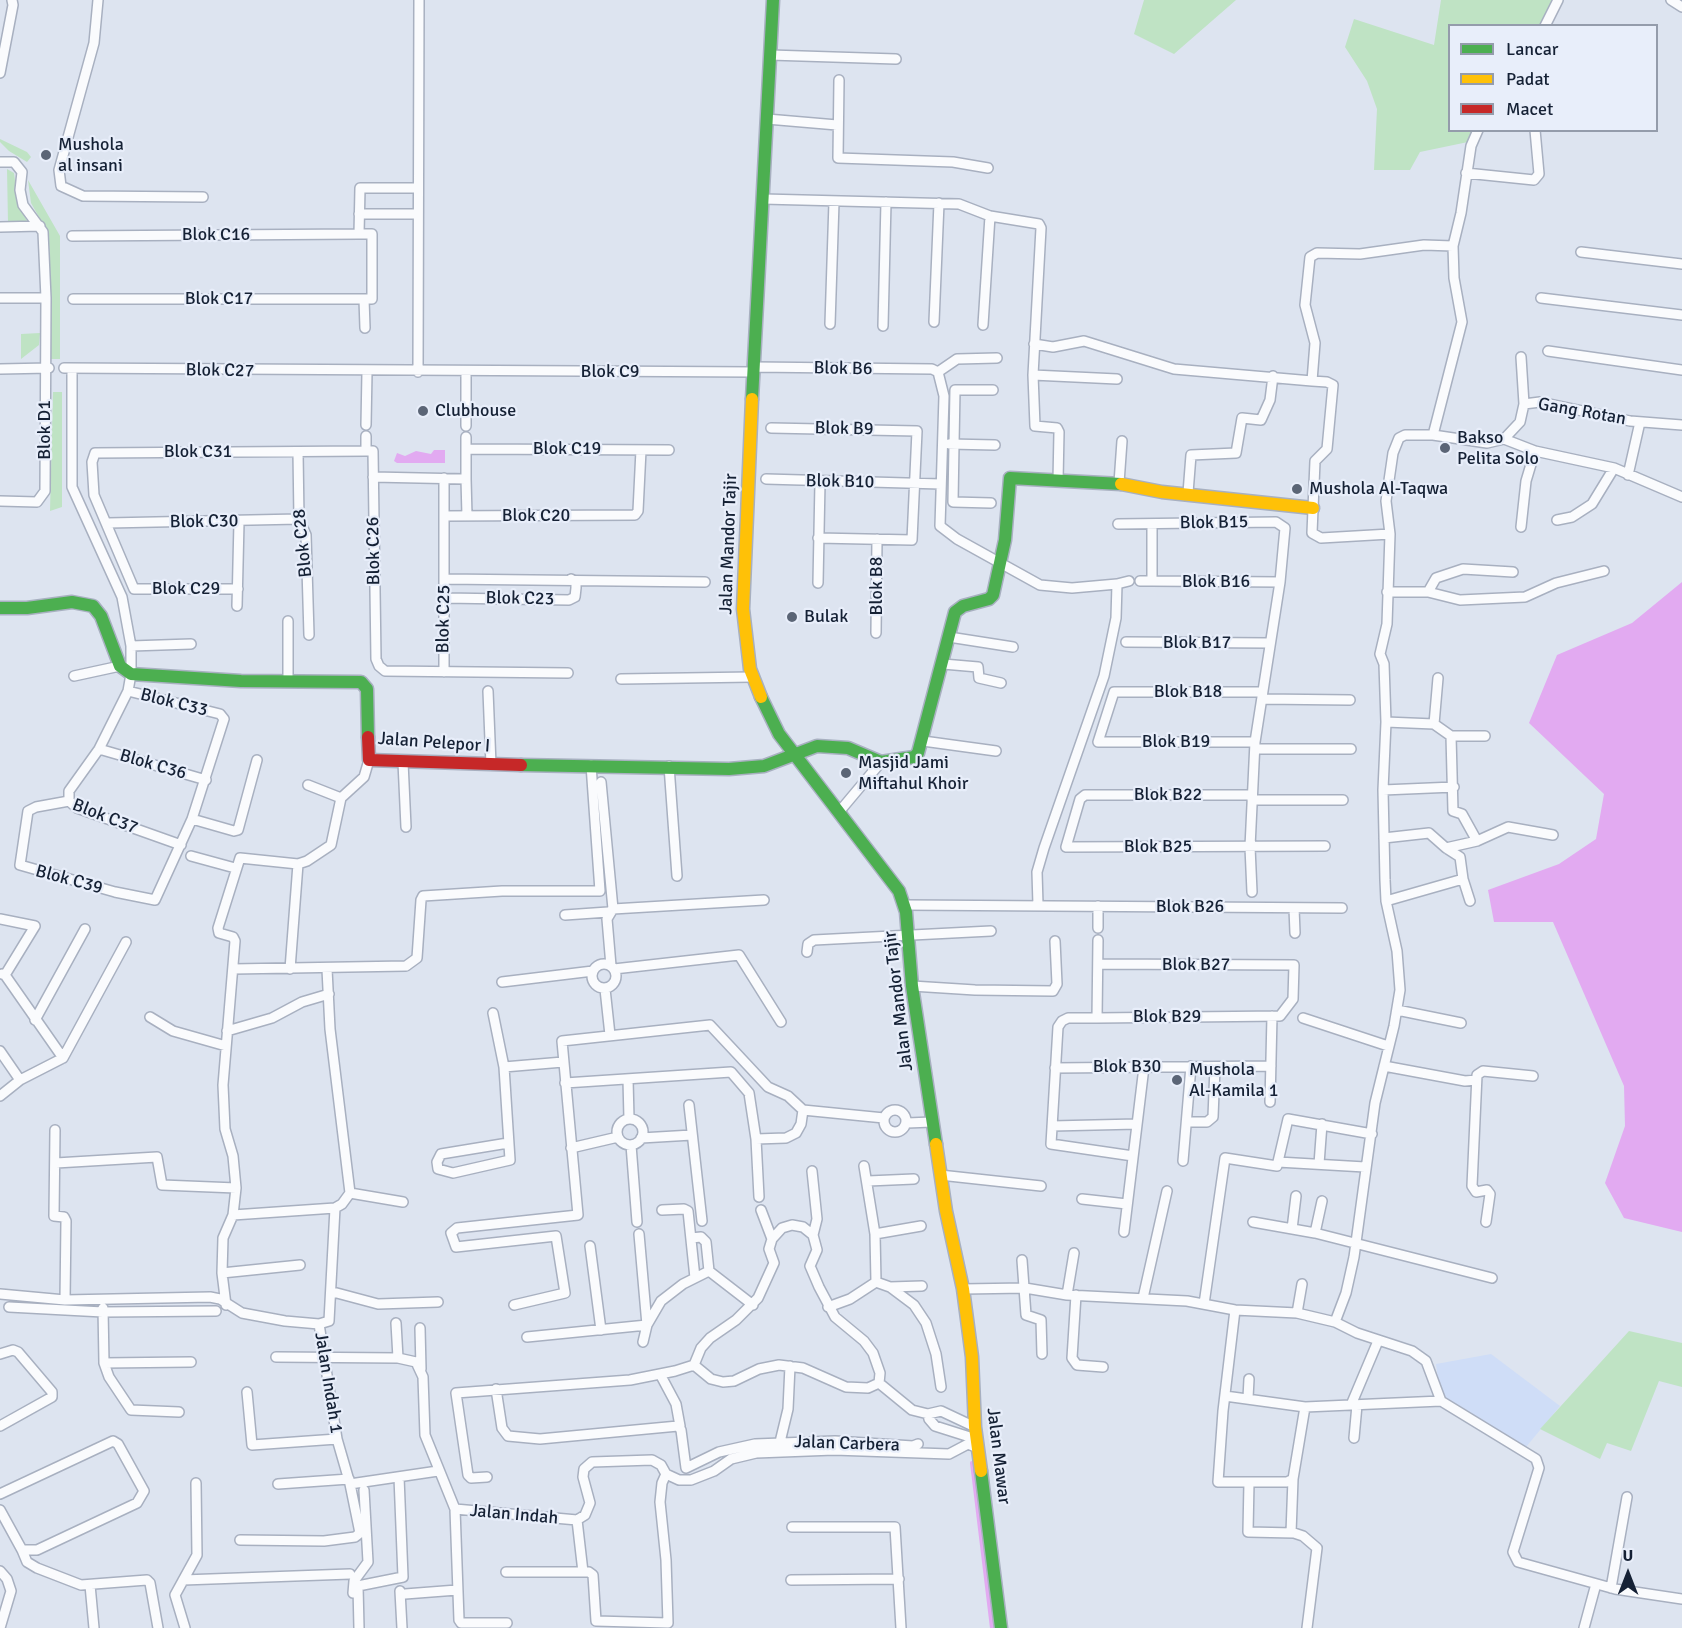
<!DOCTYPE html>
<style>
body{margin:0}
#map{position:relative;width:1682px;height:1628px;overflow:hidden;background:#dde4f0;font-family:Signika,sans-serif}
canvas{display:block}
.legend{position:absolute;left:1448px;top:24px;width:210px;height:108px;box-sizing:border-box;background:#e8eefa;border:2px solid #949cab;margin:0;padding:8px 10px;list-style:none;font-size:18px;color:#152135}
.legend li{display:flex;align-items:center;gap:12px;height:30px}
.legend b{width:30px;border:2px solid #949cab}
.north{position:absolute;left:1598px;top:1544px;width:60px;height:60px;-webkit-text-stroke:4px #e8eefa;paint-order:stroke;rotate:0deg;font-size:16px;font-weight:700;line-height:24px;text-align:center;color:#152135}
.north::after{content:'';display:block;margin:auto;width:21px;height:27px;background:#152135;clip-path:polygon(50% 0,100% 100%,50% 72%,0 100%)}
</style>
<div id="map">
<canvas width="1682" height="1628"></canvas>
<ul class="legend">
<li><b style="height:8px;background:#4caf50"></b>Lancar</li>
<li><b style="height:8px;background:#ffc107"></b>Padat</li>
<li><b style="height:8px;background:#c62828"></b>Macet</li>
</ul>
<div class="north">U</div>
</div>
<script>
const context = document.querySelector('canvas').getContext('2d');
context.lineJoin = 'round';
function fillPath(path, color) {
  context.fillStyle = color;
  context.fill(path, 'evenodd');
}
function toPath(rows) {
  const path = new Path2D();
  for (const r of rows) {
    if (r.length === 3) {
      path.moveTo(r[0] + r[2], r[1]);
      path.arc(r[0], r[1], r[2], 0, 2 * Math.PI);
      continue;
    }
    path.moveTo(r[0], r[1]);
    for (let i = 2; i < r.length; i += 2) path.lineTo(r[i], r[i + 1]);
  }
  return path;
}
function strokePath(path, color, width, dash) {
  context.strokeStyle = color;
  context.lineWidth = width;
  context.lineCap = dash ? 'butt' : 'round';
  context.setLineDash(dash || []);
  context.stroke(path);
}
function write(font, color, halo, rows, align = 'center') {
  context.font = font + ' Signika,sans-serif';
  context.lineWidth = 4.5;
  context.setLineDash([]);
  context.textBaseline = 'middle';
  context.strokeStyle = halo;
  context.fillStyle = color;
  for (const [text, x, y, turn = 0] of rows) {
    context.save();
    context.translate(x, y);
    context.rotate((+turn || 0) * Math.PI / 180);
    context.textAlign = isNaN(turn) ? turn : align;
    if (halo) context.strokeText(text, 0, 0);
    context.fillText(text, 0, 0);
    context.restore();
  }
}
const built = toPath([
 [1491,1354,1560,1406,1526,1447,1440,1394,1436,1364]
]);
const green = toPath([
 [1144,0,1236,0,1174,54,1134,34],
 [1441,0,1558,0,1552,25,1450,26,1450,130,1473,131,1468,142,1420,152,1410,170,1374,170,1377,109,1367,81,1345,47,1354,19,1434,45],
 [0,139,27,152,31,157,27,162,9,151,0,142],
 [7,169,14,173,18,203,28,223,8,223],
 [28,180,60,236,60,359,51,359,49,235,31,203],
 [40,333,39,345,21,359,21,334],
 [53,392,62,392,62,507,50,511],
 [1629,1331,1682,1343,1682,1387,1659,1381,1631,1451,1607,1443,1600,1459,1540,1429]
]);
const water = toPath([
 [434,450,445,450,445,463,397,463,394,461,397,453,405,456,416,451,431,454],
 [1682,582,1682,1232,1624,1218,1605,1183,1625,1126,1624,1086,1553,922,1494,922,1488,890,1559,864,1596,839,1604,794,1529,723,1557,655,1632,623]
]);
const stream = toPath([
 [972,1463,992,1628]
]);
const street = toPath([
 [98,0,94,43,59,170,61,186,83,196,203,197],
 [1671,0,1682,7],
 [1545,26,1558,0],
 [770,55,896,59],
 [0,73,13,5,12,0],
 [839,80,838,158,953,162,988,168],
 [767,119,837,125],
 [0,162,14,162,22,172,20,190,23,205,43,232,46,298,45,491,37,502,0,501],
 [1466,173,1534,180,1539,174,1535,130],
 [763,199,959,204,990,216,1039,224,1041,228,1033,375,1117,379],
 [359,214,417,214],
 [0,227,40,226],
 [72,236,359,234],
 [1581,252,1682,264],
 [0,298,46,298],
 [1541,298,1682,315],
 [73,299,364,299],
 [934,322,939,203],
 [830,324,834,202],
 [983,325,990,216],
 [883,326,886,202],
 [365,328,364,299,372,299,372,234,359,234,360,188,417,188],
 [1034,344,1053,347,1084,341,1174,369,1312,381],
 [1548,351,1682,370],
 [754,367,932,369,938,372,944,396,940,526,957,539,1040,585,1072,588,1117,584],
 [64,368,754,372],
 [0,369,49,368],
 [418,372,419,0],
 [938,372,957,359,997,358],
 [1033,375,1035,426,1057,428,1059,432,1058,481],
 [1524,404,1540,402,1630,421,1682,425],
 [366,425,367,372],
 [466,426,466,372],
 [771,428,917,431,912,540,818,538],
 [1433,435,1462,322,1454,278,1453,246,1461,213,1471,146,1478,130],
 [1504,439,1535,451,1614,468,1682,497],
 [949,444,995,445],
 [466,449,669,450],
 [366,451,373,451,376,659,379,666,385,671,568,673],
 [298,452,299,519,306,535,309,635],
 [1628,475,1640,422],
 [373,477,466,479,466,437],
 [466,479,467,516],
 [766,479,941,484],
 [1119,483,1122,441],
 [1188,493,1191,455,1236,453,1242,418,1261,420,1270,400,1273,376],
 [991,503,953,502,954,444,955,390,993,390],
 [444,516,635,515,638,511,641,450],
 [1557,520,1572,517,1592,504,1614,468],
 [108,523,299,519],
 [1118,524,1276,522,1285,528,1280,582,1255,742,1250,847,1252,892],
 [1521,527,1526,481,1535,451],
 [1390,534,1321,538,1312,533,1315,461,1327,449,1333,385,1327,382,1312,381,1315,343,1305,305,1310,257,1317,253,1360,254,1424,245,1453,246],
 [445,579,705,582],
 [1140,581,1152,581,1152,524],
 [1152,581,1280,582],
 [818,583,820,482],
 [238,589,134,589,94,495,92,462,95,453,366,451,366,436],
 [1387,592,1428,592,1436,578,1463,569,1513,572],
 [1428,592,1460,600,1525,597,1556,583,1604,571],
 [445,598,569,600,575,597,576,588,576,582,571,579],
 [237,606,239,522],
 [288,621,288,680],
 [876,633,877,539],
 [949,637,1013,647],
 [1126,642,1269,643],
 [131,646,191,644],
 [943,664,978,667,979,678,1001,683],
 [444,672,444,478],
 [74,676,120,666],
 [621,679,752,677],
 [488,691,491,765],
 [1262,699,1350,700],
 [1386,722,1434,724,1451,736,1485,736],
 [1434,724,1438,678],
 [1451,736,1453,811,1462,814,1477,841],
 [923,741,996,751],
 [1255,742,1098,742,1114,692,1262,692],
 [99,749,206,780],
 [1256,749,1351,749],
 [403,762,406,827],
 [669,766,677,876],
 [601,782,613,909],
 [308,785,341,798],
 [1383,790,1454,787],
 [1252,795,1085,795,1080,799,1066,847,1325,846],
 [1252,800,1343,800],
 [69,801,36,807,28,811,20,865,115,892,155,900,192,819,224,719,220,714,128,691],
 [69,801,69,791,99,749,128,691,131,674,131,646,122,597,72,487,72,369],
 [69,801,77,808,181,845],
 [839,812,881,762],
 [192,819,234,831,238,830,257,760],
 [1384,838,1429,833,1446,848],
 [191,856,235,868],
 [1463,879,1470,901],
 [1386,901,1463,879,1460,857,1446,848,1477,841,1508,827,1553,835],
 [904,905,1342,908],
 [1038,905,1037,872,1044,848,1104,676,1116,618,1117,584,1129,581],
 [1294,908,1295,933],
 [565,915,608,912],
 [0,919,35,926,5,975,2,974],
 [1098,928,1098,906],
 [807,952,808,944,814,940,991,931],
 [604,976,12],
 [1098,964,1294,965,1293,999,1280,1016,1097,1018,1068,1018,1062,1021,1058,1027,1051,1144,1133,1156],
 [611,966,607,919,613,909,764,900],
 [233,969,406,966,417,958,421,900,423,896,502,891,600,891,591,765],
 [290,969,298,864,307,861,331,845,341,798,364,777,369,760],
 [614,969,739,955,781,1022],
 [5,975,63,1058],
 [502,982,593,971],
 [912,986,975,990,1053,991,1057,984,1055,941],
 [605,989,610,1035],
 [1397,1010,1461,1023],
 [493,1013,504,1067,510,1160,453,1173,438,1169,437,1162,441,1154,508,1143],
 [150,1017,173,1031,226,1046],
 [1097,1018,1098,940],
 [1303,1018,1388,1046],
 [35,1020,85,929],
 [227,1031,272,1018,302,1002,329,994],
 [0,1051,20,1080],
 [1384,1066,1465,1081,1476,1080],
 [504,1067,563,1062],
 [1055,1068,1271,1066],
 [628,1079,629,1119],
 [565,1083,731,1072,749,1093,756,1139,759,1197],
 [0,1096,20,1080,63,1058,126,942],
 [1270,1102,1272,1016],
 [689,1105,702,1221],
 [895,1121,11],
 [630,1132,13],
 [1187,1122,1207,1122,1213,1117,1215,1067],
 [907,1123,932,1122],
 [1052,1126,1137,1124],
 [55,1130,54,1216,64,1217,66,1221,65,1300],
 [641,1138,692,1135],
 [756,1139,786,1138,796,1133,801,1124,803,1110],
 [631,1145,637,1222],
 [571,1148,618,1137],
 [1183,1161,1191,1066],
 [1278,1162,1365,1167],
 [56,1163,157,1157,162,1185,236,1188],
 [1319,1164,1322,1124],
 [864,1166,875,1234,876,1282],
 [812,1171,817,1219,813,1235],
 [940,1175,1041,1186],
 [868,1181,914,1179],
 [350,1193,403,1202],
 [1082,1199,1127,1204],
 [662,1210,684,1209,688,1211,695,1278],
 [761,1210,772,1239],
 [233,1215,335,1208],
 [1253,1222,1315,1233,1492,1278],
 [1486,1222,1490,1194,1487,1190,1476,1192,1472,1186,1477,1075,1483,1071,1533,1076],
 [792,1225,803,1227,813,1235,817,1250,810,1266,819,1287,835,1317,864,1341,873,1353,880,1373,879,1383,868,1388,846,1387,803,1368,779,1365,759,1369,734,1381,723,1382,711,1379,694,1365,701,1348,710,1338,736,1320,758,1298,774,1263,769,1249,772,1239,782,1228,792,1225],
 [1292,1229,1296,1196],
 [1124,1232,1144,1067],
 [1315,1233,1322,1201],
 [875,1234,921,1226],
 [691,1238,701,1237,706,1242,709,1271],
 [590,1246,601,1330],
 [1022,1260,1026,1315,1041,1320,1042,1354],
 [222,1273,300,1265],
 [890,1287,922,1286],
 [963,1289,1025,1288,1067,1295,1187,1301,1235,1310,1297,1313,1335,1322,1357,1333,1412,1351,1426,1361,1441,1401,1536,1459,1539,1468,1513,1552,1518,1562,1615,1589,1682,1599],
 [333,1292,378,1304,438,1302],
 [0,1294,65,1300,210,1297,220,1299,242,1313,285,1321,319,1324,329,1321,335,1208,342,1204,350,1193,330,1029,327,969],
 [1067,1295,1074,1253],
 [1076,1295,1072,1358,1077,1365,1103,1367],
 [1143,1298,1167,1191],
 [1204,1304,1225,1158,1277,1166,1288,1119,1372,1134],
 [226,1305,222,1273,223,1238,233,1215,236,1188,233,1156,225,1129,223,1085,235,941,233,937,219,933,218,928,240,858,298,864],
 [514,1305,565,1293,556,1236,456,1247,451,1233,457,1228,578,1215,562,1041,710,1025,768,1087,788,1096,803,1110,884,1118],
 [9,1307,103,1312,216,1311],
 [828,1307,850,1299,876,1282,890,1287,914,1305,926,1323,936,1354,941,1387],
 [103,1308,104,1363,191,1362],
 [1235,1310,1223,1411,1218,1482,1287,1482,1293,1479,1305,1407,1441,1401],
 [1297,1313,1302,1284],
 [1335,1322,1346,1293,1354,1257,1375,1103,1394,1026,1400,990,1397,951,1386,901,1385,880,1383,790,1386,722,1384,664,1380,654,1387,624,1390,534,1386,501,1393,453,1399,438,1405,435,1433,435,1487,443,1504,439,1520,422,1524,404,1521,357],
 [396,1323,398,1358],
 [420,1328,421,1369],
 [527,1337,647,1325,639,1234],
 [643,1342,647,1325,661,1301,683,1284,709,1271,753,1305],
 [0,1354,13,1350,18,1352,52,1392,52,1397,0,1426],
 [276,1357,398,1358,416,1362,423,1377,425,1435,455,1509,459,1620,461,1623,507,1623],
 [104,1363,109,1377,131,1410,179,1412],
 [660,1374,676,1404,680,1426],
 [879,1383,912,1410,928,1414,941,1411,975,1427],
 [496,1389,502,1428,508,1436,540,1439,678,1426,681,1430,686,1468,719,1452,755,1444,835,1441,913,1446,918,1444],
 [247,1392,252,1445,337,1439],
 [1225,1396,1305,1407],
 [1248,1398,1249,1379],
 [1351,1405,1378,1341],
 [928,1414,929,1419,935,1426,976,1439],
 [1354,1438,1357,1405],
 [780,1442,788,1409,790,1366],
 [487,1477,471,1478,468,1475,456,1393,630,1380,675,1371,694,1365],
 [1249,1482,1248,1532,1294,1533,1303,1536,1317,1548,1307,1628],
 [278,1484,349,1479],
 [350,1484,438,1471],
 [0,1494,113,1441,118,1444,144,1491,137,1503,37,1550,22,1550,0,1510],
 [455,1509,577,1520,585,1515,590,1503,583,1477,584,1469,592,1462,652,1460,661,1465,666,1474,679,1480,691,1480,714,1471,731,1459,756,1453,834,1450,949,1454,968,1444,978,1448],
 [577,1520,583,1572],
 [792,1527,895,1527,901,1628],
 [1291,1533,1293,1479],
 [240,1540,324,1541,355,1537,360,1533,350,1484,337,1439,319,1324],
 [22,1550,27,1562,37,1568,81,1585,147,1580,150,1583,158,1628],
 [0,1571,7,1579,11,1591,0,1628],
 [506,1572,589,1572,593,1575,596,1621,668,1623,666,1560,660,1502,662,1483,666,1474],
 [183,1580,350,1574],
 [791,1580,899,1579],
 [90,1585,94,1628],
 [1611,1588,1627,1497],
 [400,1591,402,1628],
 [353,1593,354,1581,368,1562,364,1490],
 [405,1594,457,1590],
 [185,1628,175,1595,197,1555,196,1483],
 [359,1628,358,1586,403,1577,399,1477],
 [1584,1628,1596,1584]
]);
const fast = toPath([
 [752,399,773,0],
 [0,608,27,608,72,602,93,606,101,616,120,666,131,674,241,681,361,682,367,689,368,737],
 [761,697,779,734,899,891,906,912,912,986,936,1144],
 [521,765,729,769,764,766,817,746,848,748,881,762,914,757,918,753,955,612,963,606,989,599,993,595,1005,540,1010,478,1121,484],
 [981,1471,1001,1628]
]);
const slow = toPath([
 [752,399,743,609,750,669,761,697],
 [1121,484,1162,492,1313,508],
 [936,1144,946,1211,963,1289,972,1357,975,1427,981,1471]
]);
const jam = toPath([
 [368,737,369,760,521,765]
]);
const markers = [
 [46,155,6,"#5b6576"],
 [423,411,6,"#5b6576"],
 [1445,448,6,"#5b6576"],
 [1297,489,6,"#5b6576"],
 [792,617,6,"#5b6576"],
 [846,773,6,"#5b6576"],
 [1177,1080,6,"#5b6576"]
];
const poiNames = [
 ["Mushola",58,145],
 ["al insani",58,166],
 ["Clubhouse",435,411],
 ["Bakso",1457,438],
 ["Pelita Solo",1457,459],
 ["Mushola Al-Taqwa",1309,489],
 ["Bulak",804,617],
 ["Masjid Jami",858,763],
 ["Miftahul Khoir",858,784],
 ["Mushola",1189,1070],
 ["Al-Kamila 1",1189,1091]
];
const streetNames = [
 ["Blok C16",216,235],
 ["Blok C17",219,299],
 ["Blok B6",843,369,1],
 ["Blok C27",220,371,1],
 ["Blok C9",610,372],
 ["Gang Rotan",1582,412,10],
 ["Blok B9",844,429,1],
 ["Blok D1",45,430,-90],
 ["Blok C19",567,449],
 ["Blok C31",198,452],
 ["Blok B10",840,482,1],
 ["Blok C20",536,516],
 ["Blok C30",204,522,-1],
 ["Blok B15",1214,523,-1],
 ["Blok C28",303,543,-96],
 ["Jalan Mandor Tajir",729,544,-88],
 ["Blok C26",374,551,-91],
 ["Blok B16",1216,582],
 ["Blok B8",877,586,-90],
 ["Blok C29",186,589],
 ["Blok C23",520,599,1],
 ["Blok C25",444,619,-89],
 ["Blok B17",1197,643],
 ["Blok B18",1188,692],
 ["Blok C33",174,703,14],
 ["Blok B19",1176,742],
 ["Jalan Pelepor I",434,743,4],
 ["Blok C36",153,765,16],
 ["Blok B22",1168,795],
 ["Blok C37",105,817,21],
 ["Blok B25",1158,847],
 ["Blok C39",69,880,15],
 ["Blok B26",1190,907],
 ["Blok B27",1196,965],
 ["Jalan Mandor Tajir",899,1001,-97],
 ["Blok B29",1167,1017],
 ["Blok B30",1127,1067],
 ["Jalan Indah 1",328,1383,81],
 ["Jalan Carbera",847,1444,2],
 ["Jalan Mawar",998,1456,83],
 ["Jalan Indah",514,1515,5]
];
fillPath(built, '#cfddf7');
fillPath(green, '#bfe3c4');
fillPath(water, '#e2aaf1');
strokePath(stream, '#e2aaf1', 4);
strokePath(street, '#a8b0c0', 12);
strokePath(fast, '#a8b0c0', 15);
strokePath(slow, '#a8b0c0', 15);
strokePath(jam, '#a8b0c0', 15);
strokePath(street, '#fafbfd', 9);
strokePath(fast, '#4caf50', 12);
strokePath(slow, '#ffc107', 12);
strokePath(jam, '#c62828', 12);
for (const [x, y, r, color] of markers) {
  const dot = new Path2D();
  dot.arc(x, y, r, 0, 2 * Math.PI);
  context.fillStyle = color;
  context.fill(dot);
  strokePath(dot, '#e8eefa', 2);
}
write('18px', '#152135', '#e8eefa', poiNames, 'left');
write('18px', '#152135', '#e8eefa', streetNames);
</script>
